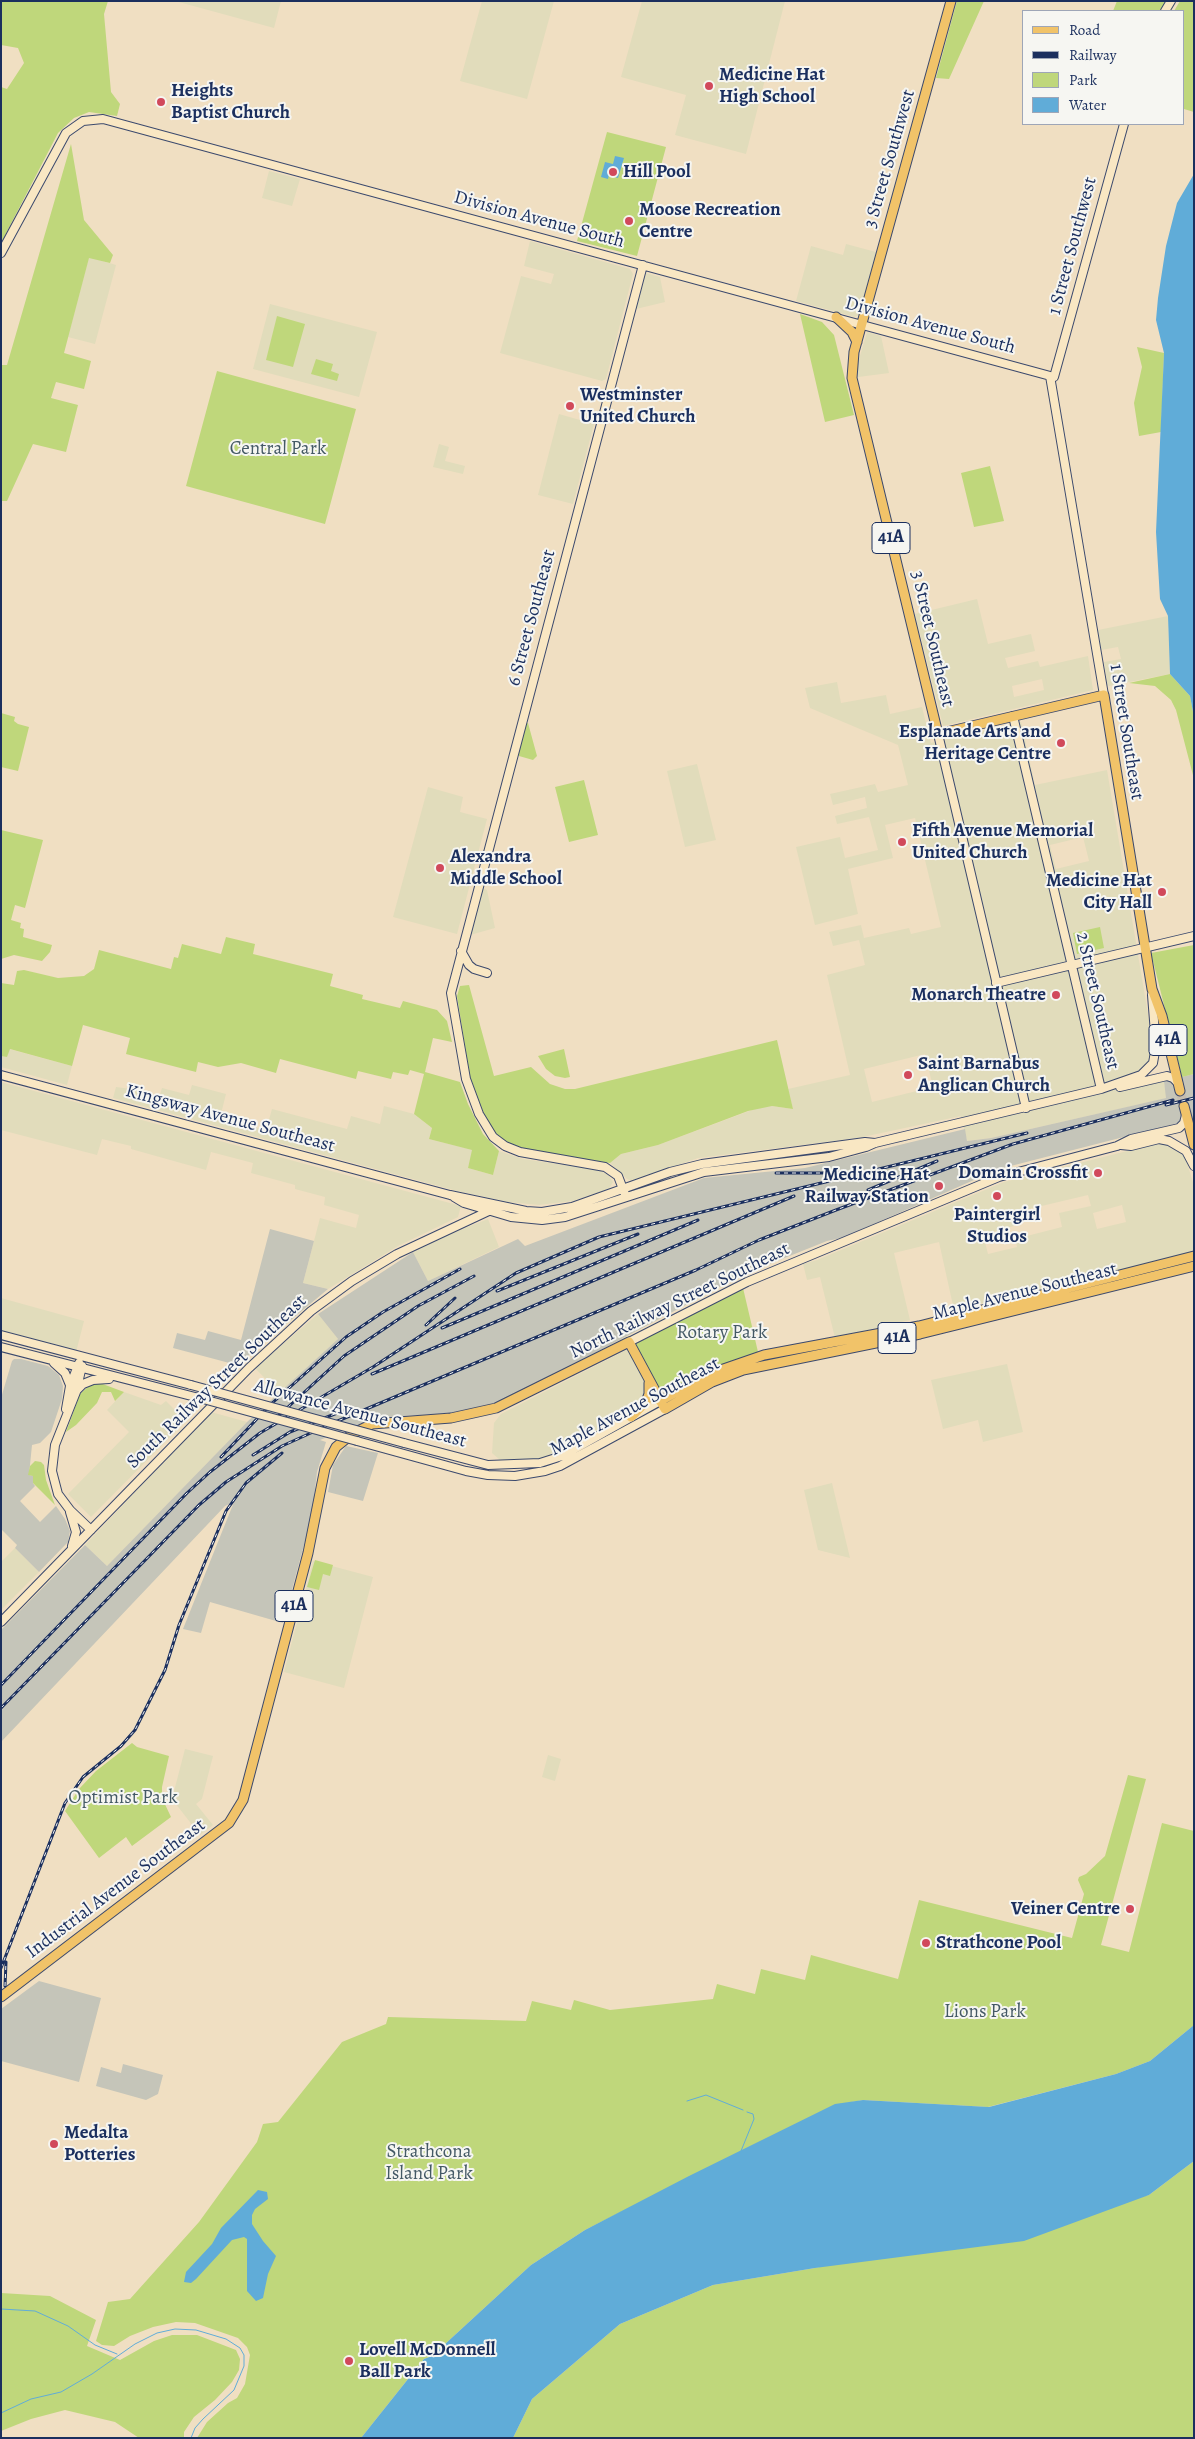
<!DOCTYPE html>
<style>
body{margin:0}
#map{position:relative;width:1195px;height:2439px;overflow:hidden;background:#f0dfc2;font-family:Alegreya,serif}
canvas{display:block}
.frame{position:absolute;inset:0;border:2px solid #1b2f5e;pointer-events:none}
.legend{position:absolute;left:1022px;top:10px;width:162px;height:115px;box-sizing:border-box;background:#f6f6f2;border:1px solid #9ea6b7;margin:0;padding:6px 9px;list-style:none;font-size:15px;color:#1b2f5e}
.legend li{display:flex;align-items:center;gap:10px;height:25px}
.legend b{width:25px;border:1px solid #9ea6b7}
</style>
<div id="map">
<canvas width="1195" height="2439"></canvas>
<div class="frame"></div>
<ul class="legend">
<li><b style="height:6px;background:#f1c369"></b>Road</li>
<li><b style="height:6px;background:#1b2f5e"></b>Railway</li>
<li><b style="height:14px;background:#bfd77b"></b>Park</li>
<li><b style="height:14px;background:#60acd8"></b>Water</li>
</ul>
</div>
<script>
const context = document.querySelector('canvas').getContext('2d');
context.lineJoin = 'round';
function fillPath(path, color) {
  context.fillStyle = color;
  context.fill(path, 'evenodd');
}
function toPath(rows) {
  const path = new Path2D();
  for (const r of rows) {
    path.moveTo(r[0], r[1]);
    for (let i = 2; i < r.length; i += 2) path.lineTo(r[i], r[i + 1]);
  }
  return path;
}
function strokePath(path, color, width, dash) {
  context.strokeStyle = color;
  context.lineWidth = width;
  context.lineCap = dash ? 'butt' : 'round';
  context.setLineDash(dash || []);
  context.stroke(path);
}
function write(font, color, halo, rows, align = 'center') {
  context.font = font + ' Alegreya,serif';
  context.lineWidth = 4;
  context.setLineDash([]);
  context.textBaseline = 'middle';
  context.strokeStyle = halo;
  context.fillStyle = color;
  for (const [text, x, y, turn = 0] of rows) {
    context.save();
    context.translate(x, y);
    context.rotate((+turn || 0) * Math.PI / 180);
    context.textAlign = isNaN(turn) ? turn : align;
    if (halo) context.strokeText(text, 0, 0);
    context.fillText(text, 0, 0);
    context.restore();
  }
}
const built = toPath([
 [175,1,281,1,274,28],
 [482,1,554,1,527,99,460,81],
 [642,1,785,1,746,154,675,135,686,95,621,77],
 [269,171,300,179,292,206,262,198],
 [530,241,630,269,633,274,606,379,602,381,500,353,521,276,551,284,554,274,524,266],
 [846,244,876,252,859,315,855,317,796,301,811,246,843,255],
 [89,257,116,265,95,344,68,337],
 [646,273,660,277,665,302,636,309],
 [270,304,377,332,359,397,253,369],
 [867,332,881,336,889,373,858,377,857,366],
 [559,414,594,424,573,504,538,495],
 [439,444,449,447,445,461,465,466,463,474,433,467],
 [977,599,988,644,1031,634,1035,651,1005,658,1008,668,1038,661,1040,667,1088,656,1093,690,943,726,915,614],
 [1042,679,1044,690,1014,697,1012,686],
 [1168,616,1170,674,1109,686,1107,685,1104,662,1121,659,1118,647,1101,650,1098,630],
 [837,682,841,703,886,695,890,714,922,707,931,743,1021,722,1035,785,1107,770,1153,1044,1149,1061,1135,1074,1138,1087,1164,1081,1167,1098,991,1138,967,1141,961,1116,858,1138,698,1158,632,1181,627,1179,610,1163,621,1154,658,1145,760,1107,772,1106,793,1109,788,1089,850,1075,827,975,865,965,859,940,833,946,829,932,861,925,864,938,909,928,911,934,941,927,915,818,885,825,893,858,848,869,858,914,815,925,796,847,840,837,845,858,878,850,869,817,837,824,835,816,867,808,865,797,833,805,830,794,875,784,878,792,908,785,898,745,810,708,805,688],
 [1083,837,1089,861,1056,869,1050,845],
 [925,1054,933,1087,872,1102,864,1069],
 [697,764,716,840,685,847,667,771],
 [428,787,463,797,460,812,487,819,457,934,393,917],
 [482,888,487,890,495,928,470,935],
 [9,1049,72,1066,67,1085,1,1067,1,1056,7,1057],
 [1,1082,461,1206,458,1217,398,1246,328,1289,303,1283,320,1218,356,1228,359,1215,324,1205,325,1197,295,1189,295,1185,251,1173,253,1163,211,1152,206,1170,131,1149,131,1146,102,1139,97,1155,1,1130],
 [192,1085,226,1094,220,1118,266,1130,272,1109,347,1129,351,1116,380,1124,384,1106,414,1114,432,1128,429,1139,473,1150,468,1168,493,1175,499,1151,523,1159,599,1170,608,1175,613,1182,609,1189,573,1201,539,1205,508,1202,457,1191,113,1098,116,1087,139,1090,159,1098,162,1088,189,1095],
 [1159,1143,1177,1148,1186,1159,1194,1186,1194,1253,954,1310,939,1242,894,1253,910,1320,835,1338,820,1277,807,1280,803,1264,817,1260,1004,1182],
 [1088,1195,1091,1206,1059,1213,1062,1227,1015,1239,1017,1247,988,1254,983,1234,1014,1226,1012,1213],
 [1122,1205,1126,1222,1097,1229,1093,1213],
 [488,1219,499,1247,428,1281,413,1252,452,1233],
 [1,1298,84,1321,76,1352,1,1330],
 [318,1314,338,1339,279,1393,255,1368],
 [628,1349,646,1382,647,1393,633,1412,562,1452,542,1459,506,1461,500,1460,492,1453,494,1423,501,1414],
 [1007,1364,1023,1432,983,1442,978,1420,943,1429,931,1380],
 [124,1392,161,1405,166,1401,186,1421,91,1517,68,1494,129,1432,107,1410],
 [211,1412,247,1422,107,1566,85,1545],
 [832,1483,850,1558,818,1550,804,1490],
 [15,1548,39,1572,1,1610,1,1562],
 [313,1561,373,1577,344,1688,284,1672],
 [185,1749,213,1756,202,1799,196,1804,213,1825,200,1835,172,1799],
 [548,1755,561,1759,555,1781,542,1777]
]);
const industrial = toPath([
 [1194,1074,1194,1119,999,1169,842,1238,827,1241,742,1275,516,1395,494,1403,450,1413,375,1418,320,1440,326,1442,317,1472,312,1515,283,1623,210,1602,201,1633,183,1629,234,1502,225,1506,1,1742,1,1630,85,1545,107,1566,247,1422,338,1339,318,1314,413,1252,428,1281,518,1239,525,1246,704,1178,805,1168,965,1129,967,1141,991,1138,1166,1098,1164,1081],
 [270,1229,314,1241,303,1283,328,1289,237,1365,173,1348,177,1333,205,1340,208,1331,241,1340],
 [14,1359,21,1359,48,1366,59,1375,63,1386,62,1399,51,1432,40,1443,32,1445,29,1475,34,1476,33,1483,35,1486,20,1501,40,1522,56,1506,65,1519,70,1531,68,1542,39,1572,15,1548,17,1545,1,1529,1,1398,12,1361],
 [346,1446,378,1453,363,1501,328,1492,333,1465],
 [39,1981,101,1998,79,2082,1,2061,1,2009],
 [123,2064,163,2075,158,2094,146,2100,96,2086,101,2067,121,2073]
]);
const green = toPath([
 [1,1,108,1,104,14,111,92,120,104,117,116,89,112,74,118,58,133,1,243,1,87,7,89,24,63,18,48,1,45],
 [957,1,984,1,949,79,936,78],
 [1117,1,1166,1,1160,11,1113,11],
 [1180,1,1194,1,1194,112,1184,109,1184,11,1174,11],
 [607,132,666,147,637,256,577,241],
 [71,144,84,220,113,255,110,263,89,258,64,353,91,361,84,389,56,382,51,398,78,405,66,452,33,444,7,501,1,501,1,365,7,365],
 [800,314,822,322,834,335,854,415,825,422],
 [277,316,305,324,293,367,266,360],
 [1137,347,1164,353,1161,432,1139,436,1134,403,1142,367],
 [316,359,333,364,331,371,339,374,337,381,311,374],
 [217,371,356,409,325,524,186,486],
 [990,466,1004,521,974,527,961,473],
 [1170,674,1190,696,1194,717,1194,779,1176,710,1171,700,1155,686,1129,683],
 [1,713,15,717,14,721,18,724,29,727,18,771,1,767],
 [528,723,537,756,533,760,519,756,517,753,525,724],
 [584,780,598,835,569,842,555,787],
 [1,830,43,840,25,908,15,905,11,920,21,923,20,928,24,929,23,937,52,945,50,952,42,961,14,955,1,959],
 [1100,927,1104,948,1077,954,1073,933],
 [226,937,255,944,253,954,333,974,330,986,363,995,362,999,400,1008,403,1001,437,1010,447,1021,452,1042,433,1038,425,1072,460,1082,468,1104,483,1134,499,1151,493,1175,468,1168,472,1150,429,1139,432,1128,414,1114,424,1074,410,1070,408,1075,393,1072,391,1079,358,1071,356,1079,280,1059,276,1073,241,1063,218,1067,198,1062,196,1072,126,1054,130,1038,83,1025,72,1066,10,1049,7,1057,1,1056,1,983,14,985,17,971,24,970,58,978,84,976,94,969,99,950,171,969,174,957,178,958,182,944,221,954],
 [1194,945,1194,1074,1182,1077,1151,953],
 [469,985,494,1076,531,1067,550,1084,565,1089,575,1089,777,1040,793,1109,772,1106,748,1111,658,1145,621,1154,610,1163,534,1151,509,1144,493,1131,487,1122,470,1077,457,996,460,986],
 [564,1049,570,1077,565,1078,555,1076,546,1069,538,1056],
 [743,1288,758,1352,707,1372,666,1392,659,1389,635,1344],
 [100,1383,124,1392,115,1401,111,1392,102,1392,97,1403,76,1425,66,1432,80,1394,90,1385],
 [35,1461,41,1462,44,1465,46,1480,55,1505,33,1483,33,1476,28,1475,30,1466],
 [315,1560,333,1565,330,1576,323,1574,319,1590,307,1587],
 [132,1743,137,1747,169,1756,162,1787,162,1798,171,1817,132,1846,126,1837,99,1858,65,1811,79,1789,96,1771],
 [1128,1775,1146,1779,1101,1945,1129,1952,1162,1823,1194,1831,1194,2025,1150,2061,1116,2074,988,2107,863,2100,835,2105,585,2230,531,2265,432,2356,424,2359,361,2438,197,2438,207,2422,228,2403,237,2398,245,2384,250,2355,247,2347,238,2338,195,2323,176,2322,153,2327,130,2336,114,2346,102,2345,96,2341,108,2302,130,2299,199,2222,257,2142,263,2124,278,2122,342,2042,386,2024,388,2017,526,2021,532,2001,571,2010,574,2000,610,2010,713,1999,717,1984,755,1994,761,1969,805,1980,811,1955,898,1979,919,1900,1072,1938,1084,1894,1078,1880,1079,1877,1086,1874,1105,1856],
 [1194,2161,1194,2438,513,2438,532,2399,620,2324,713,2285,815,2268,1149,2195],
 [1,2293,50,2296,96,2320,87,2346,120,2360,154,2341,172,2335,197,2335,236,2350,240,2359,239,2370,232,2382,215,2400,194,2417,184,2432,184,2438,139,2438,115,2422,65,2410,31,2419,1,2431]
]);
const water = toPath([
 [615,156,624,158,618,178,609,175,608,179,601,177,605,162,613,164],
 [1194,174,1194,717,1190,696,1170,674,1168,616,1160,599,1156,532,1164,353,1156,320,1158,298,1166,246,1177,203],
 [1194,2025,1194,2161,1149,2195,1024,2241,815,2268,713,2285,620,2324,532,2399,513,2438,361,2438,424,2359,432,2356,531,2265,585,2230,689,2176,835,2104,863,2100,989,2107,1116,2074,1150,2061],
 [258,2190,267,2192,268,2199,255,2209,252,2215,252,2224,263,2241,276,2256,268,2274,263,2298,256,2301,247,2291,247,2239,244,2237,232,2240,196,2279,191,2283,184,2282,186,2272,212,2244,221,2228]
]);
const stream = toPath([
 [687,2101,706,2095,743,2110],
 [741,2151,754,2119,753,2114,747,2112],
 [1,2309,35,2311,68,2326,95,2345,117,2354],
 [1,2413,31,2399,61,2392,92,2374,135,2344,157,2333,175,2329,196,2330,226,2339,240,2348,244,2355,244,2366,234,2390,203,2419,195,2428,191,2438]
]);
const primaryTunnel = toPath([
 [1180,1091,1184,1106]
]);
const secondary = toPath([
 [1165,11,1171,1],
 [1,253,66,133,83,121,103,119,1054,377,1124,124],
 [1050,376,1104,695],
 [1013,716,1101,1089],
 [938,734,1026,1108],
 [461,951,469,965,474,969,487,973],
 [996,983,1194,936],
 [1,1075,450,1195,526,1211,542,1212,572,1207,670,1172,702,1164,865,1142,875,1143],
 [1120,1087,1167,1076,1173,1078,1178,1083],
 [1121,1145,1131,1146,1159,1139,1169,1141,1186,1151,1194,1166],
 [454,1197,464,1203,511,1217,542,1220,565,1217,704,1172,829,1157,866,1147,875,1143,1101,1089,1141,1075,1153,1063,1156,1046,1152,995],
 [626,1197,618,1176,605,1167,520,1152,505,1146,493,1137,479,1114,466,1079,451,993,643,265],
 [1,1335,191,1385],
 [629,1342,747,1282,999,1177,1117,1146,1131,1139,1179,1128,1184,1123,1186,1115],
 [1,1347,203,1399],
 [54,1363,65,1373,70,1385],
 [82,1366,76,1392,55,1445,52,1471,58,1494,70,1510,91,1530],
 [77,1390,83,1384,93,1380,109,1379],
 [66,1409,70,1386,79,1363],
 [357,1441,466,1471,488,1475,515,1476,545,1471,560,1466,665,1409],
 [404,1443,488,1465,540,1463,562,1456,660,1401],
 [70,1512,76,1532,72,1546],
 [1,1622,249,1368,311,1311,352,1281,397,1254,491,1210]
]);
const primary = toPath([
 [951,1,854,352,852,378,938,734,1104,695,1152,989,1162,1016,1180,1091],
 [836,317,852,332,857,342],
 [1184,1106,1194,1145],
 [660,1401,709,1374,764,1355,919,1326,1194,1256],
 [631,1417,646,1402,649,1394,649,1383],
 [1,1997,229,1823,243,1800,308,1553,325,1468,336,1447,352,1434,372,1424,451,1418,496,1408,629,1342,665,1409,712,1382,743,1370,920,1334,1194,1266]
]);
const rail = toPath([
 [1166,1105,1194,1098],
 [776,1173,844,1173],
 [868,1190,937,1161],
 [497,1291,638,1234],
 [426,1325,455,1298],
 [442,1328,698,1220],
 [372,1374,794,1196],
 [276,1418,344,1356,418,1306,474,1276],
 [253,1455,290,1432,347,1409],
 [221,1457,270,1405,346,1337,383,1312,460,1269],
 [1,1685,187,1493,210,1472,260,1433,373,1367,516,1273,599,1237,1027,1133],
 [1,1708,199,1505,226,1482,282,1446,333,1423,696,1270,759,1240,836,1210,1013,1144,1173,1100],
 [1,1968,65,1803,83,1777,121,1746,135,1730,165,1670,179,1625,226,1511,246,1483,282,1453],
 [5,1986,6,1962]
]);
const secondaryBridge = toPath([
 [191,1385,404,1443],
 [203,1399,357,1441]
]);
const markers = [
 [709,86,5,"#d1495b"],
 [161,102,5,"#d1495b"],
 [613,172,5,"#d1495b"],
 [629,221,5,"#d1495b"],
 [570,406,5,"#d1495b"],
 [1061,743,5,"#d1495b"],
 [902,842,5,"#d1495b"],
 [440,868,5,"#d1495b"],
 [1162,892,5,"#d1495b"],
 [1056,995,5,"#d1495b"],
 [908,1075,5,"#d1495b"],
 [1098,1173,5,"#d1495b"],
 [939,1186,5,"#d1495b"],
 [997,1196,5,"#d1495b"],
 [1130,1909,5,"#d1495b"],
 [926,1943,5,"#d1495b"],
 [54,2144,5,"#d1495b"],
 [349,2361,5,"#d1495b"]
];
const shields = [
 [891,538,38],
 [1168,1040,38],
 [897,1338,38],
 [294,1606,38]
];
const shieldNames = [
 ["41A",891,538],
 ["41A",1168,1040],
 ["41A",897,1338],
 ["41A",294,1606]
];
const poiNames = [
 ["Medicine Hat",719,75],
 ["High School",719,97],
 ["Heights",171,91],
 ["Baptist Church",171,113],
 ["Hill Pool",623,172],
 ["Moose Recreation",639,210],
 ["Centre",639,232],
 ["Westminster",580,395],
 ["United Church",580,417],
 ["Esplanade Arts and",1051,732,"right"],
 ["Heritage Centre",1051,754,"right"],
 ["Fifth Avenue Memorial",912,831],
 ["United Church",912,853],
 ["Alexandra",450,857],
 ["Middle School",450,879],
 ["Medicine Hat",1152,881,"right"],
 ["City Hall",1152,903,"right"],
 ["Monarch Theatre",1046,995,"right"],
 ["Saint Barnabus",918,1064],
 ["Anglican Church",918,1086],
 ["Domain Crossfit",1088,1173,"right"],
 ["Medicine Hat",929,1175,"right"],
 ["Railway Station",929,1197,"right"],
 ["Paintergirl",997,1215,"center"],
 ["Studios",997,1237,"center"],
 ["Veiner Centre",1120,1909,"right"],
 ["Strathcone Pool",936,1943],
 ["Medalta",64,2133],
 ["Potteries",64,2155],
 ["Lovell McDonnell",359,2350],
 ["Ball Park",359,2372]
];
const streetNames = [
 ["3 Street Southwest",890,159,-74],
 ["Division Avenue South",539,220,15],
 ["1 Street Southwest",1073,246,-75],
 ["Division Avenue South",930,326,15],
 ["6 Street Southeast",532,618,-75],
 ["3 Street Southeast",932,639,77],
 ["1 Street Southeast",1126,732,81],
 ["2 Street Southeast",1097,1001,77],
 ["Kingsway Avenue Southeast",230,1119,15],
 ["Maple Avenue Southeast",1025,1292,-14],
 ["North Railway Street Southeast",680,1301,-26],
 ["South Railway Street Southeast",217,1382,-44],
 ["Maple Avenue Southeast",635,1407,-28],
 ["Allowance Avenue Southeast",360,1414,15],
 ["Industrial Avenue Southeast",116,1889,-37]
];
const parkNames = [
 ["Central Park",278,449],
 ["Rotary Park",722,1333],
 ["Optimist Park",123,1798],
 ["Lions Park",985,2012],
 ["Strathcona",429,2152],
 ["Island Park",429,2174]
];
fillPath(built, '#e1dcbb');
fillPath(industrial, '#c5c5b9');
fillPath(green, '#bfd77b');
fillPath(water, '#60acd8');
strokePath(stream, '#60acd8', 1);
strokePath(primaryTunnel, '#c5bcae', 9, [9, 4.5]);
strokePath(secondary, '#3b496d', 10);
strokePath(primary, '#3b496d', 11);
strokePath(secondary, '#f9e7c3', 8);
strokePath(primary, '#f1c369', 9);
strokePath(rail, '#1b2f5e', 3);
strokePath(rail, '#f6f6f2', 1, [4]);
strokePath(secondaryBridge, '#3b496d', 10, []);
strokePath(secondaryBridge, '#f9e7c3', 8);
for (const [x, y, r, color] of markers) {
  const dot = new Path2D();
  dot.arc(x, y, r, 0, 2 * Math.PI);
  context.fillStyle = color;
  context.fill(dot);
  strokePath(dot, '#f6f6f2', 2);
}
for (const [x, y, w] of shields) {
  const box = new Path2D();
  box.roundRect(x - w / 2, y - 15.5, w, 31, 4);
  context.fillStyle = '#f6f6f2';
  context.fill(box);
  strokePath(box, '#1b2f5e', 1);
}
write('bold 18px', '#1b2f5e', null, shieldNames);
write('bold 19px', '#1b2f5e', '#f6f6f2', poiNames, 'left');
write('19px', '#1b2f5e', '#f6f6f2', streetNames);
write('19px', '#445965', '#f6f6f2', parkNames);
</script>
